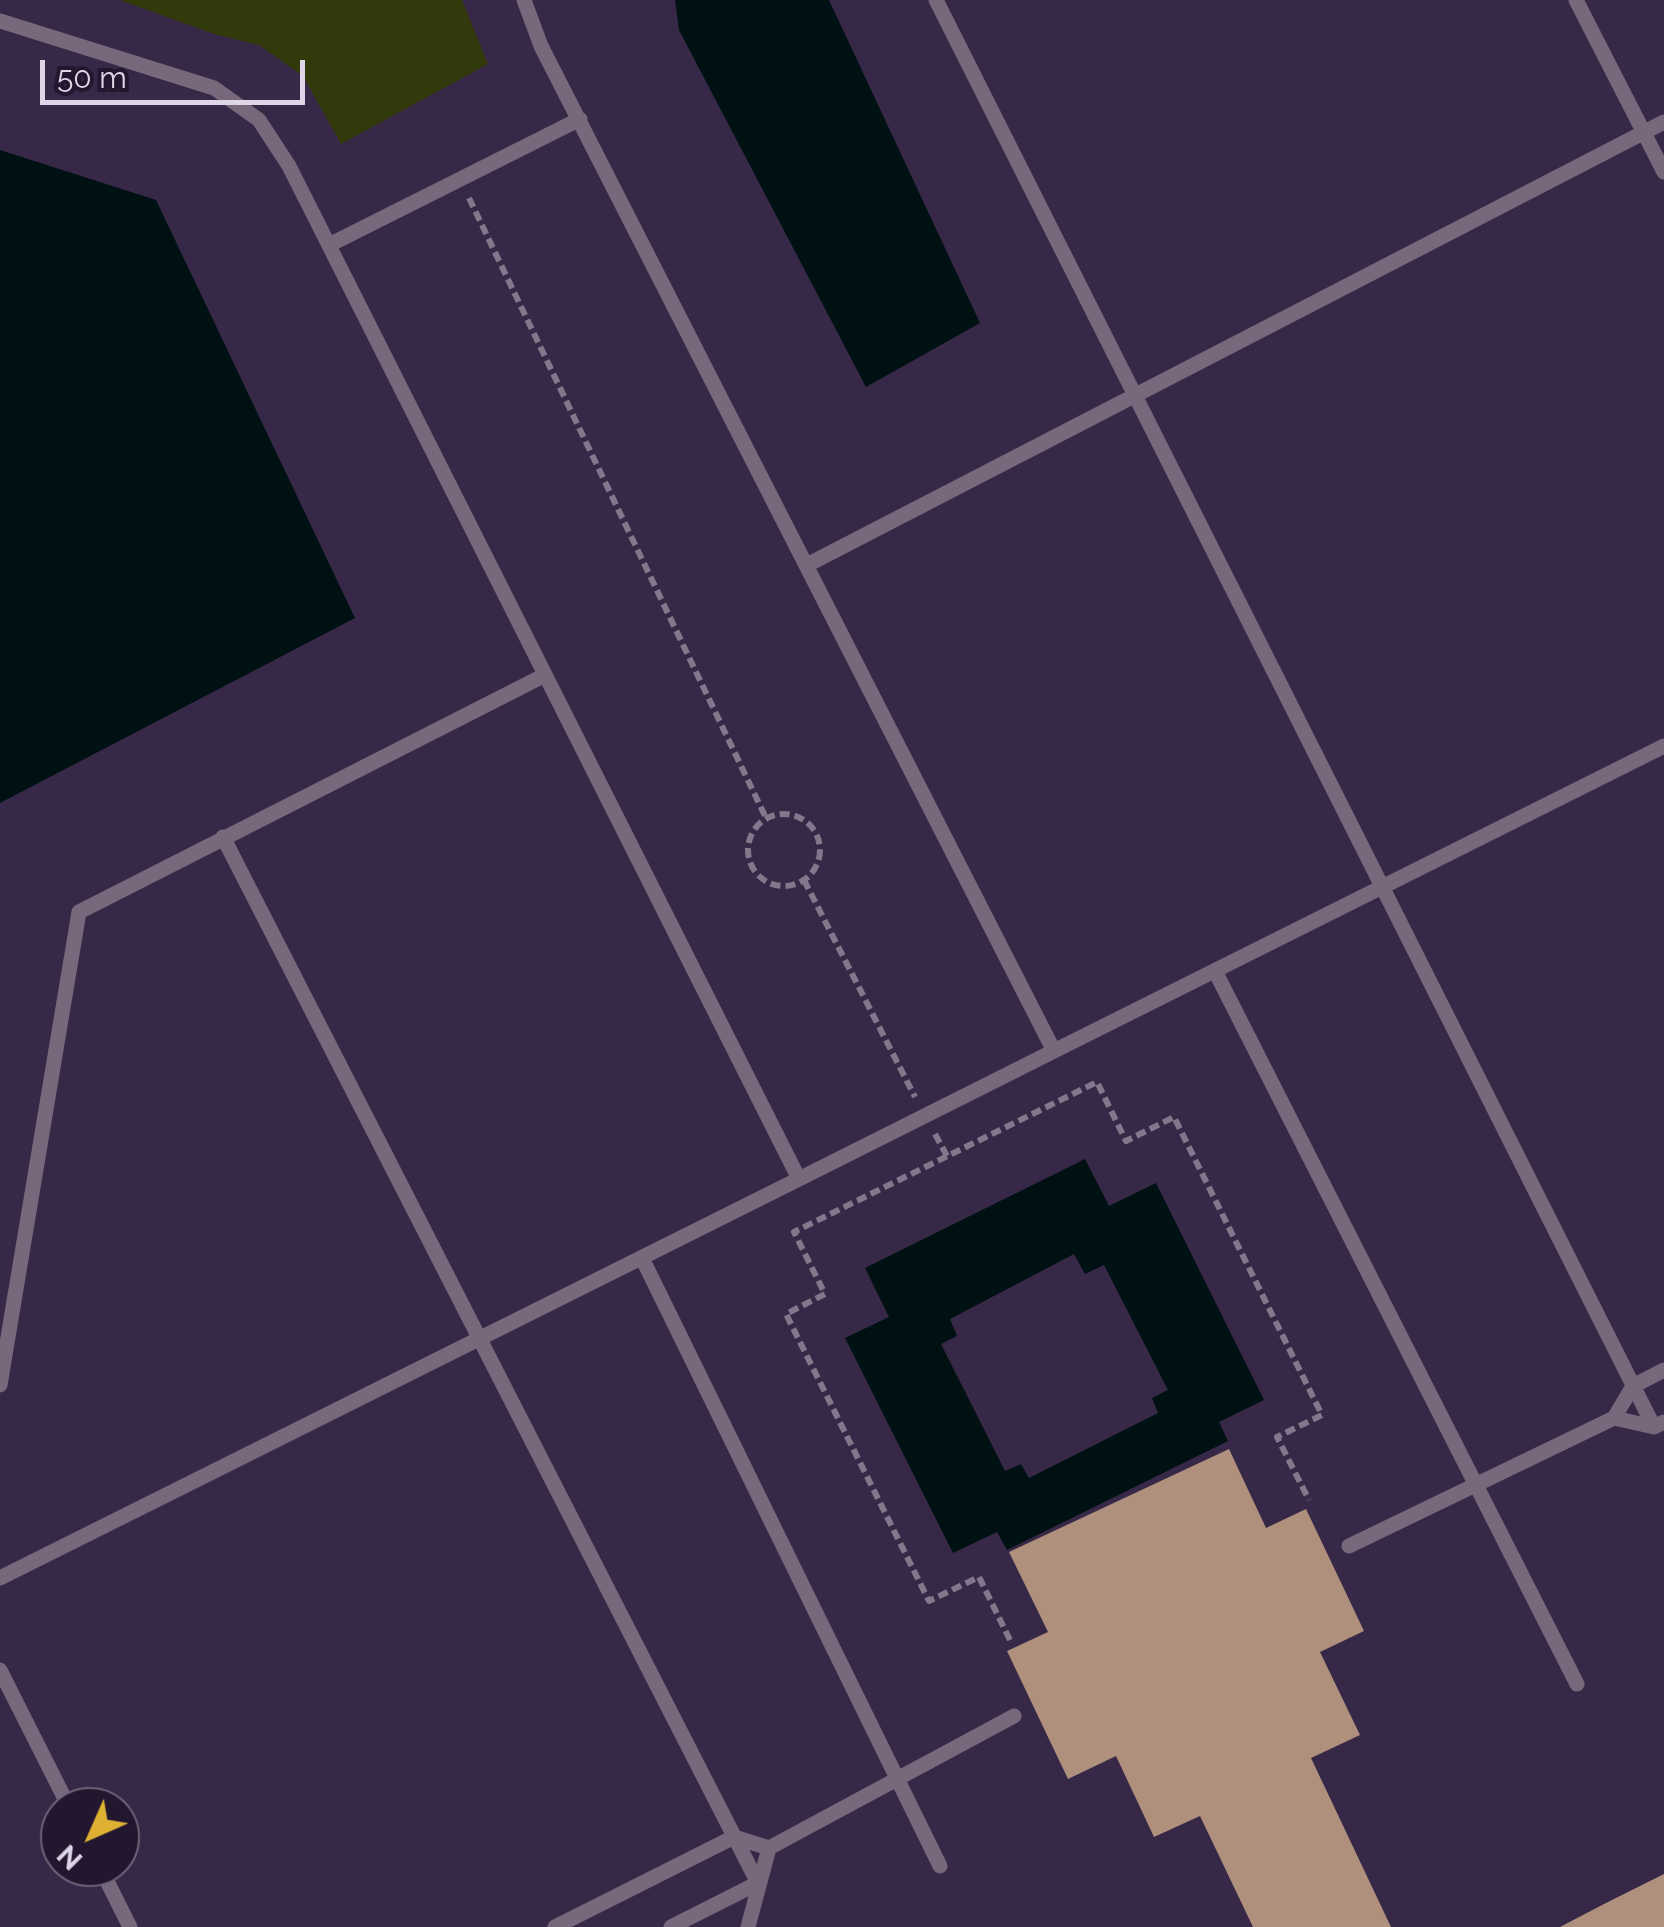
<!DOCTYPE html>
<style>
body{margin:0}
#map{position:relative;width:1664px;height:1927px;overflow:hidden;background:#2d2139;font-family:Raleway,sans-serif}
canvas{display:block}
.north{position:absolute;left:40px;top:1787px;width:100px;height:100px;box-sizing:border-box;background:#23172f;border:2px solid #6e6379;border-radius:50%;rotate:225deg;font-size:28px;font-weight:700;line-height:40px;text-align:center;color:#ded6e7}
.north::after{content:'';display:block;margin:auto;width:35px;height:45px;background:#deb133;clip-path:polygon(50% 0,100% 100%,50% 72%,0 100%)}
.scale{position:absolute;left:40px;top:60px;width:265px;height:45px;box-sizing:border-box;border:5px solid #ded6e7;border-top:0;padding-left:12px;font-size:30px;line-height:35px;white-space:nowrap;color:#ded6e7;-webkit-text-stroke:8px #23172f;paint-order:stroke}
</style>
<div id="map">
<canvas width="1664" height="1927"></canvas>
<div class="north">N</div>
<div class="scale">50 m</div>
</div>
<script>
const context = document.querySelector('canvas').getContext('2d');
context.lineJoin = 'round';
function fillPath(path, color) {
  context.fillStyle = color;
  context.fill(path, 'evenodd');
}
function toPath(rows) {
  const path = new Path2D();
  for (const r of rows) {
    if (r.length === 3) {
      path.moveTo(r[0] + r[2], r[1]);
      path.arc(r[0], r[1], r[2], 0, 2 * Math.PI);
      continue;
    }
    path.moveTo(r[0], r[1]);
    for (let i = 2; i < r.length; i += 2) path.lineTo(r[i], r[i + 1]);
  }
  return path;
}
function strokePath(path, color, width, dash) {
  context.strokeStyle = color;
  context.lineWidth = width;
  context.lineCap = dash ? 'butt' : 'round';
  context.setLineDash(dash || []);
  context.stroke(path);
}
const built = toPath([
 [0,0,1664,0,1664,1927,0,1927],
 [60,1807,120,1807,120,1867,60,1867]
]);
const green = toPath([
 [120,0,462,0,488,64,341,144,303,76,259,45,214,34]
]);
const water = toPath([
 [675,0,829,0,980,323,866,387,679,30],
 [0,150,156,200,355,618,0,803],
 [1085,1159,1109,1206,1156,1183,1264,1400,1219,1422,1228,1441,1007,1550,997,1532,953,1553,845,1338,889,1317,865,1268],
 [1074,1254,1085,1274,1104,1265,1168,1390,1152,1398,1158,1413,1029,1478,1021,1464,1005,1471,941,1344,957,1336,950,1319]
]);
const building = toPath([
 [1229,1449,1266,1528,1306,1509,1364,1631,1320,1652,1360,1735,1311,1758,1391,1927,1253,1927,1200,1816,1154,1837,1116,1756,1068,1779,1007,1651,1048,1632,1009,1552],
 [1664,1874,1664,1927,1560,1927,1604,1904]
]);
const path = toPath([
 [469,198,766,818],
 [784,850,36],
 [804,880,915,1097],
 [935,1134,947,1156],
 [1010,1640,979,1577,929,1601,786,1314,825,1294,794,1232,1097,1082,1126,1141,1174,1117,1322,1415,1277,1437,1309,1500]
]);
const service = toPath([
 [524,0,541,46,1054,1051,1664,746],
 [936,0,1654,1427],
 [1576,0,1664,172],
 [0,21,214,88,259,120,289,166,799,1179,0,1578],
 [329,245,580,119],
 [807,565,1664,122],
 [223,837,758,1883],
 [1215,971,1577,1684],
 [799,1179,1054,1051],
 [642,1258,940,1866],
 [0,1385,79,912,545,675],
 [1614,1418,1654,1427,1664,1422],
 [1349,1546,1614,1418,1633,1386,1664,1370],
 [0,1670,69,1807],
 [100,1867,130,1927],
 [555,1927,734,1837,769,1848],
 [671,1927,758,1883],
 [748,1927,769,1848,1014,1716]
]);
fillPath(built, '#372847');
fillPath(green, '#32390a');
fillPath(water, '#001113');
fillPath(building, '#af907d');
strokePath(path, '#82788c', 6, [10, 5]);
strokePath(service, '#78687c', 15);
</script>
